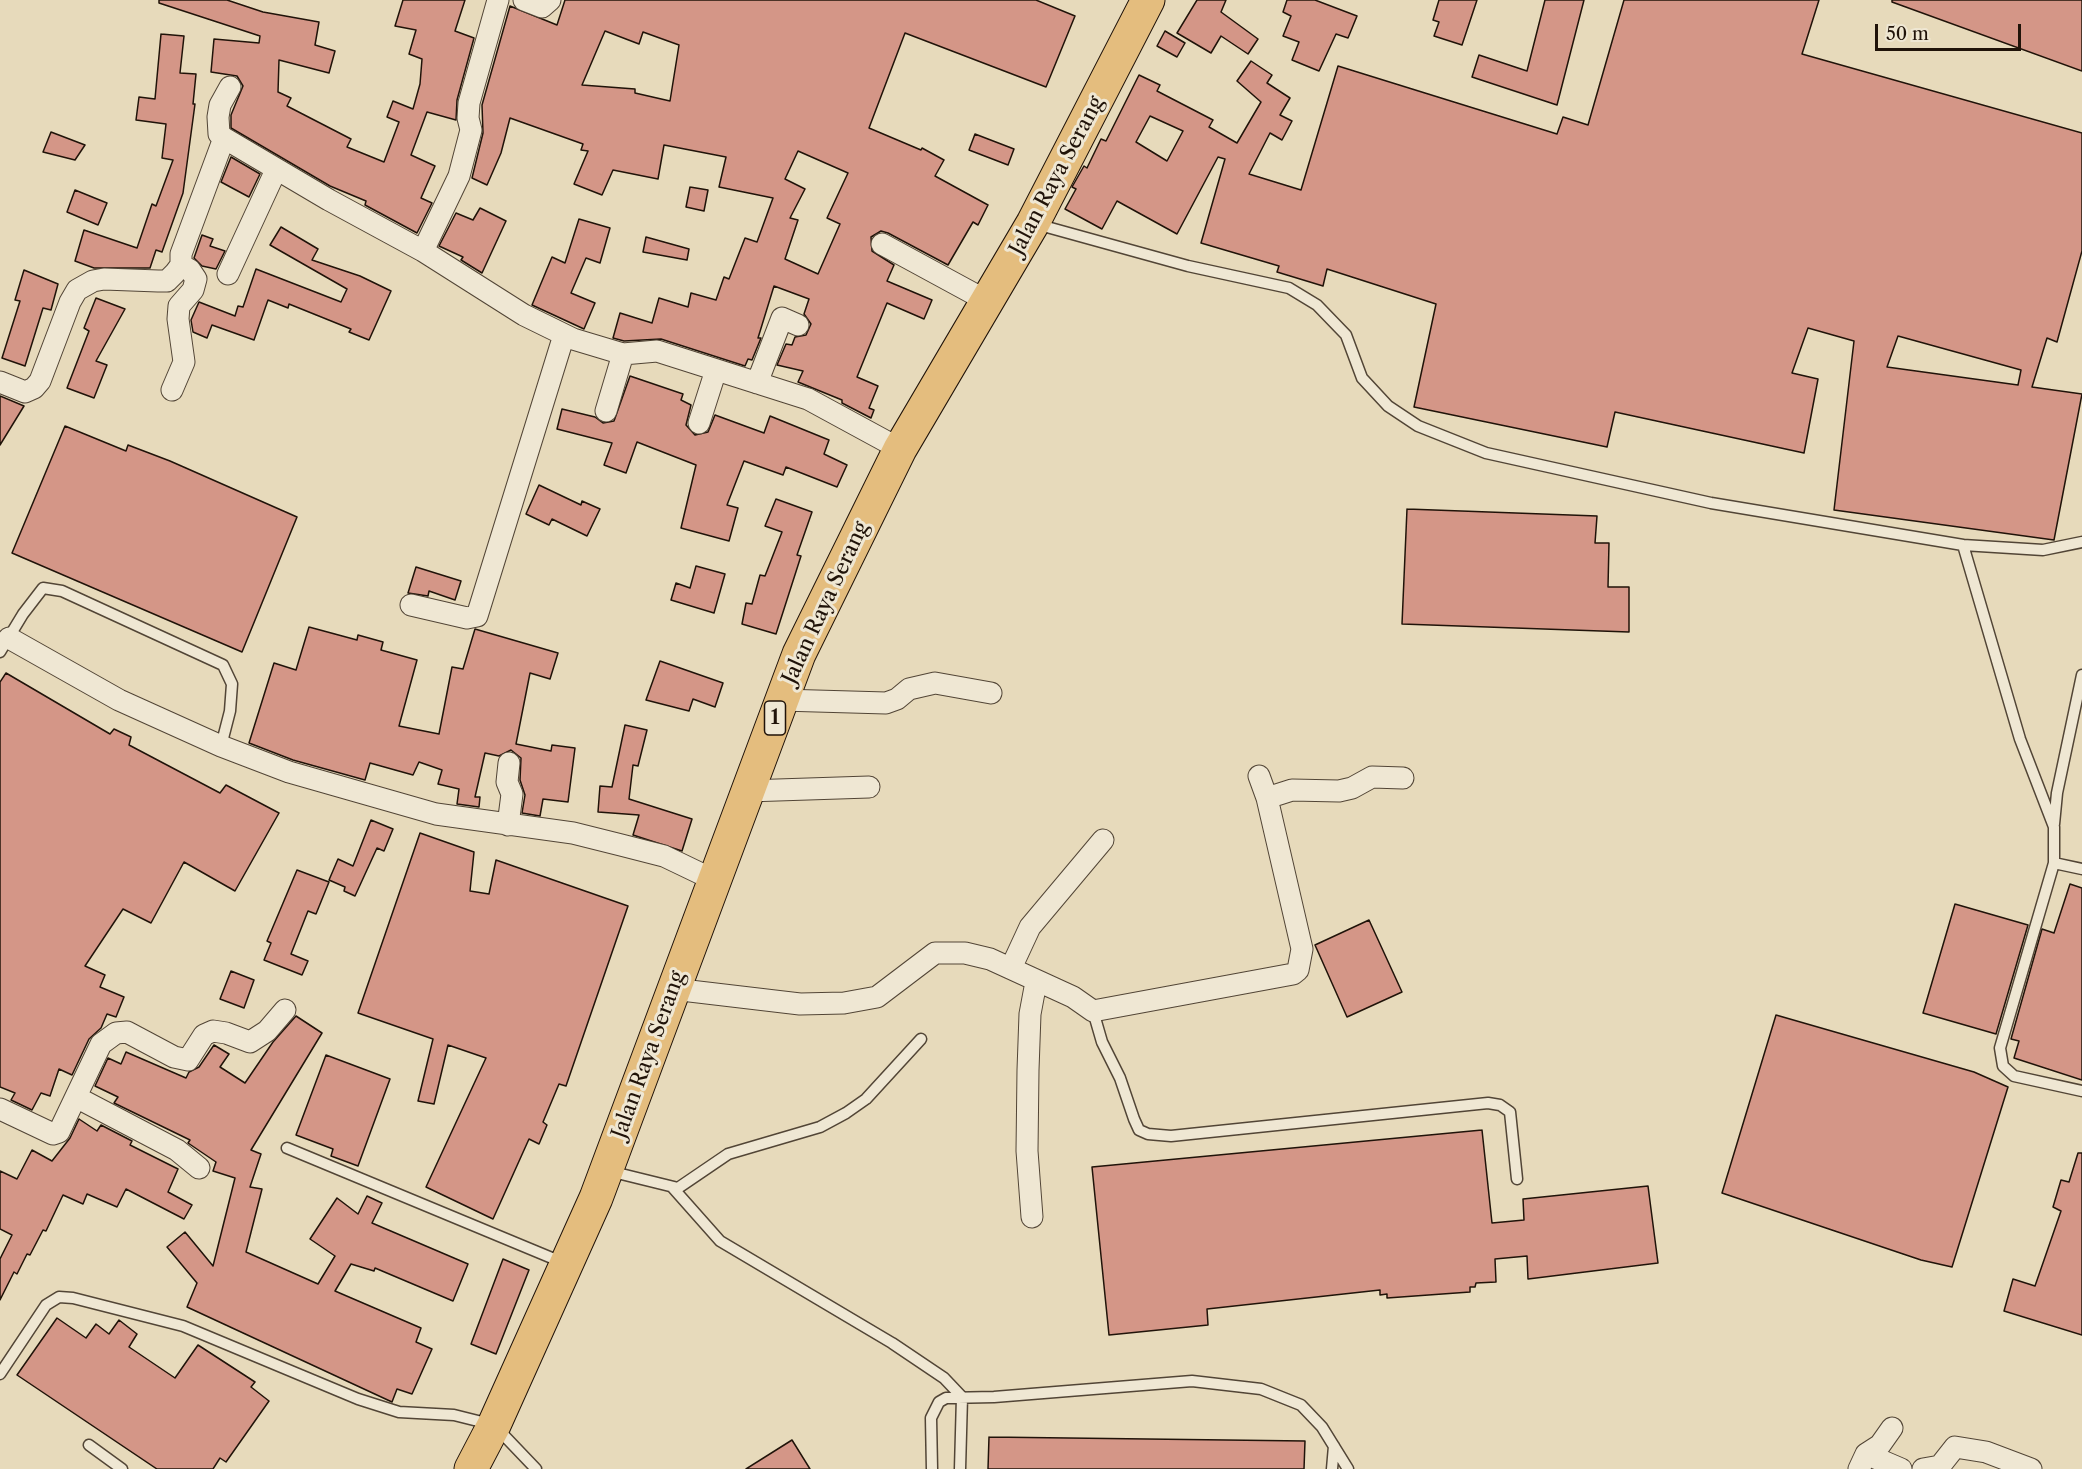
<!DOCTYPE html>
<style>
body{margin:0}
#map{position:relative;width:2082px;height:1469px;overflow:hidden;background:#e7dabb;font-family:"Libre Caslon Text",serif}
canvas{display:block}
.scale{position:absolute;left:1875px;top:24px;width:146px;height:27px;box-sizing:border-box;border:3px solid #201309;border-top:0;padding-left:8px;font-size:18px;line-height:21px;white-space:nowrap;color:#201309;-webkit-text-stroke:4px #efe7d3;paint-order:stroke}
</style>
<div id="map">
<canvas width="2082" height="1469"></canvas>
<div class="scale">50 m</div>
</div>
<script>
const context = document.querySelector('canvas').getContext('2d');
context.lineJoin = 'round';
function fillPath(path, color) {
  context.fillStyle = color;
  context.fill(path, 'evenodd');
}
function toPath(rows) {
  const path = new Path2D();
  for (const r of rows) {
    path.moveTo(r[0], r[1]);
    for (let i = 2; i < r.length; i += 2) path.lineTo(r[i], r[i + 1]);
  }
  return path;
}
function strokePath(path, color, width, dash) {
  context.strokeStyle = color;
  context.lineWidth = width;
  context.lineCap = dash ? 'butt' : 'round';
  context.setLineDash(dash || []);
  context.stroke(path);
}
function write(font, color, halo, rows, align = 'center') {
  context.font = font + ' "Libre Caslon Text",serif';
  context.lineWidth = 6;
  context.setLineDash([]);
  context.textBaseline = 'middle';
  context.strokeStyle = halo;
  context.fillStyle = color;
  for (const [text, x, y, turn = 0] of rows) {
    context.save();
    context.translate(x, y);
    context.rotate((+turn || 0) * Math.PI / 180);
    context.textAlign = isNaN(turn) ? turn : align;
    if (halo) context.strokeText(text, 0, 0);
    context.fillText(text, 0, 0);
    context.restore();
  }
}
const building = toPath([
 [159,0,227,0,263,12,319,22,315,45,335,51,329,73,279,60,278,92,291,98,287,106,351,139,347,147,384,162,399,122,387,117,393,101,413,109,420,84,422,59,409,54,416,30,395,26,403,0,465,0,455,31,474,38,457,100,456,120,427,112,411,155,435,166,421,198,432,203,417,233,365,205,366,201,330,186,231,128,231,115,243,86,237,76,211,72,214,39,259,43,260,36,159,3,159,0],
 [565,0,1036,0,1075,16,1046,87,905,33,869,128,921,150,922,148,944,160,935,176,988,205,978,225,973,222,948,265,888,233,881,231,871,237,872,251,894,265,887,281,932,300,924,319,887,303,857,377,878,386,869,408,874,410,871,418,842,403,842,400,798,382,803,371,777,365,786,344,792,345,795,337,806,335,811,324,804,314,809,299,774,286,758,338,761,338,752,360,748,359,745,366,661,339,624,341,613,338,620,313,652,323,659,298,688,307,691,293,716,300,724,277,729,279,745,238,757,242,773,198,719,187,726,157,664,145,658,179,613,170,602,195,574,184,588,151,581,150,583,144,510,118,501,153,487,185,472,178,483,133,482,105,510,6,557,25,565,0],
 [605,31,639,44,643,32,679,45,670,101,635,93,635,89,582,85,605,31],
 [798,151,848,173,827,218,840,224,818,274,785,259,798,220,790,218,805,189,785,179,798,151],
 [1197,0,1226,0,1221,12,1258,39,1248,54,1221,36,1211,53,1177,33,1197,0],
 [1287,0,1315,0,1357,16,1348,38,1336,34,1319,71,1292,60,1299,42,1283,36,1291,16,1283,12,1287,0],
 [1439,0,1477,0,1462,45,1434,36,1439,22,1433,20,1439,0],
 [1545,0,1584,0,1557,105,1472,77,1479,55,1527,71,1545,0],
 [1624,0,1819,0,1802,54,2082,133,2082,251,2057,342,2047,338,2032,387,2082,394,2054,540,1834,510,1854,341,1808,328,1792,373,1818,379,1804,453,1615,412,1607,447,1414,407,1436,304,1327,269,1323,286,1277,272,1279,266,1201,243,1225,159,1218,157,1177,234,1117,201,1102,229,1065,209,1076,189,1072,187,1084,166,1087,168,1101,139,1106,141,1139,75,1160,85,1157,91,1213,120,1209,127,1237,143,1261,102,1237,81,1251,61,1272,75,1267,83,1290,98,1280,115,1292,121,1282,140,1270,133,1249,174,1301,190,1338,66,1557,134,1563,117,1588,125,1624,0],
 [1150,116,1183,131,1167,161,1136,142,1150,116],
 [1898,336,2021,370,2018,385,1887,367,1898,336],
 [1892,0,2082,0,2082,71,1892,2,1892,0],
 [1165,31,1185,43,1177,57,1157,46,1165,31],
 [161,34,184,36,180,73,196,74,193,104,195,104,183,193,162,252,156,250,150,268,94,268,75,261,84,230,137,248,152,204,156,206,173,160,162,158,166,124,136,120,139,97,155,99,161,34],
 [51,132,85,145,75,160,43,152,51,132],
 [975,134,1014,149,1008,165,969,150,975,134],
 [231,157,260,174,249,197,221,182,231,157],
 [690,187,708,190,704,211,686,207,690,187],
 [75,190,107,203,98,225,67,212,75,190],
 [480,208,506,221,482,273,461,260,463,257,439,246,456,213,473,220,480,208],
 [579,219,610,228,600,263,586,258,571,293,595,303,584,329,532,305,552,257,565,263,579,219],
 [281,227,318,249,312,260,360,276,391,291,369,340,349,332,351,329,289,304,288,308,268,300,254,340,212,325,207,338,193,332,191,320,199,302,235,316,238,306,243,307,256,269,341,302,347,289,270,245,281,227],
 [202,235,213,239,210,246,225,251,216,269,202,266,194,258,202,235],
 [646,237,689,249,687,260,643,252,646,237],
 [24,270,58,284,51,310,43,308,25,366,2,358,20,301,15,300,24,270],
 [96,298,125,309,96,361,107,365,94,398,67,388,89,331,84,328,96,298],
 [630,376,683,394,681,400,691,405,686,425,695,435,708,432,715,415,764,433,770,416,829,440,824,454,847,465,837,487,786,467,783,475,744,461,727,505,738,508,729,541,681,528,696,465,637,442,626,473,604,465,612,443,557,429,562,409,595,417,603,423,614,421,630,376],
 [0,396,24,406,0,445,0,396],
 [65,426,126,451,128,445,170,461,297,517,242,652,12,553,65,426],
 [539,485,581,505,582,501,600,509,587,536,552,519,549,525,526,514,539,485],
 [776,499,812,512,797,555,801,556,776,634,742,624,746,603,752,604,760,575,765,576,782,532,765,526,776,499],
 [1407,509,1597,516,1595,543,1609,543,1608,587,1629,587,1629,632,1402,624,1407,509],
 [696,566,725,574,714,613,671,600,676,583,690,588,696,566],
 [416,567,461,581,455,600,429,591,428,596,408,593,416,567],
 [309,627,357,640,358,635,383,642,381,650,417,660,399,726,439,734,452,667,463,669,475,629,558,653,550,679,530,673,516,744,551,751,552,745,575,748,568,802,543,799,540,816,522,813,525,795,520,780,521,758,511,750,499,756,485,753,475,797,480,797,479,807,457,804,459,789,438,784,442,770,419,762,413,775,370,763,365,780,293,760,249,743,274,663,296,670,309,627],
 [660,661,723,683,715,707,693,699,689,711,646,700,660,661],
 [6,673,110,734,114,729,131,737,129,745,220,793,226,785,279,813,235,891,184,862,151,923,123,909,85,966,105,975,100,987,124,997,116,1017,107,1014,101,1028,89,1039,72,1075,59,1069,50,1096,41,1093,32,1110,11,1100,15,1093,0,1087,0,682,6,673],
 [625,725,647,730,638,766,633,765,629,799,692,819,682,851,633,835,639,815,598,812,600,786,612,787,625,725],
 [371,820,393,829,384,851,377,848,355,896,344,891,345,887,329,880,338,859,353,866,371,820],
 [420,833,474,852,470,891,489,894,496,860,628,906,566,1086,559,1084,543,1122,547,1125,539,1144,529,1139,493,1219,426,1187,486,1058,448,1045,434,1104,418,1101,433,1039,358,1013,420,833],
 [297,870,329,882,316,914,308,911,291,954,308,961,302,975,264,960,271,943,267,941,297,870],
 [2070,884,2082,888,2082,1080,2014,1058,2019,1041,2011,1039,2042,929,2054,933,2070,884],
 [1955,904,2028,925,1996,1034,1923,1013,1955,904],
 [1369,920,1402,992,1347,1017,1315,945,1369,920],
 [231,971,254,980,244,1008,220,999,231,971],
 [1776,1015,1974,1072,2008,1087,1952,1267,1921,1260,1722,1193,1776,1015],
 [296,1016,322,1033,251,1150,261,1154,250,1187,262,1189,246,1252,318,1284,335,1256,310,1239,337,1198,358,1214,367,1196,382,1203,372,1223,468,1264,453,1301,375,1268,374,1271,351,1264,335,1291,421,1328,416,1342,432,1349,412,1394,397,1389,392,1402,187,1307,197,1283,167,1247,185,1232,213,1266,235,1178,213,1171,216,1162,188,1143,190,1140,114,1103,118,1097,95,1086,108,1058,121,1064,126,1052,186,1078,189,1072,199,1067,214,1045,229,1054,220,1067,245,1083,273,1042,296,1016],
 [326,1055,390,1079,358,1166,331,1156,333,1149,296,1135,326,1055],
 [79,1119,97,1131,101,1125,132,1141,130,1145,178,1169,168,1192,192,1205,184,1219,126,1189,117,1207,87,1194,83,1204,63,1195,46,1231,43,1230,30,1255,27,1254,17,1274,14,1272,0,1300,0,1259,12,1235,0,1229,0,1171,17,1179,32,1150,52,1161,70,1138,79,1119],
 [1482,1130,1492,1223,1524,1220,1523,1199,1648,1186,1658,1263,1528,1279,1527,1256,1495,1259,1496,1282,1476,1283,1475,1287,1470,1287,1470,1292,1387,1298,1387,1294,1380,1295,1380,1290,1207,1309,1208,1325,1109,1335,1092,1167,1482,1130],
 [2078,1153,2082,1153,2082,1335,2004,1311,2013,1279,2035,1286,2061,1211,2053,1207,2061,1180,2069,1182,2078,1153],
 [503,1259,529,1270,496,1354,471,1344,503,1259],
 [57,1318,86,1338,96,1324,109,1334,119,1320,137,1334,129,1347,175,1378,198,1345,255,1382,251,1387,269,1401,226,1462,220,1458,213,1469,157,1469,17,1375,57,1318],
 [989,1437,1305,1441,1304,1469,988,1469,989,1437],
 [792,1440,810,1469,746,1469,792,1440]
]);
const service = toPath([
 [1036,224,1188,266,1289,288,1317,305,1346,335,1362,378,1388,406,1418,426,1486,453,1711,503,1963,545,2020,739,2054,827,2054,863,2000,1048,2003,1066,2014,1076,2082,1091],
 [1963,545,2043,550,2082,542],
 [0,652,23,614,43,588,62,591,223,665,232,684,230,711,221,746],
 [2054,824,2057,793,2082,675],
 [2054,863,2082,869],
 [1093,1011,1102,1042,1120,1078,1134,1119,1139,1130,1148,1134,1171,1136,1488,1103,1500,1105,1510,1112,1517,1179],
 [287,1148,564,1263],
 [609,1171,678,1188,728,1154,820,1127,846,1113,866,1099,921,1039],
 [673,1188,720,1241,892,1343,944,1378,962,1397,960,1469],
 [0,1374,46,1305,59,1297,73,1298,183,1326,358,1399,399,1412,454,1415,494,1425,536,1469],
 [89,1445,122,1469],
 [932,1469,931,1418,939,1402,946,1398,994,1397,1192,1381,1261,1389,1301,1405,1322,1427,1348,1469],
 [1332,1469,1334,1446]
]);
const minor = toPath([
 [498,0,469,103,468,118,471,130,459,176,423,251,524,315,573,339,623,354,657,351,808,399,900,449],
 [524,0,542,7,550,0],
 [224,138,219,134,218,117,220,105,230,87],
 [882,244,987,301],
 [228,274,276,170],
 [0,382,25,392,34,388,40,381,70,302,77,290,93,281,104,279,158,281,167,281,175,273,181,265,181,254,224,138,329,200,423,251],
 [757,383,782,318,798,325],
 [172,390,184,362,178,319,179,306,193,290,196,279,190,270,181,265],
 [606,411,623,354],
 [699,423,716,370],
 [411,605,467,618,477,616,564,335],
 [9,638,119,700,221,746,289,772,436,814,573,833,621,845,664,856,714,880],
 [781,700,886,703,897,699,909,689,935,683,991,693],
 [747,791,869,787],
 [1267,798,1292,790,1339,791,1352,788,1372,777,1403,778],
 [508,825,512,794,507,782,509,763],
 [1011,968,1030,927,1103,840],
 [673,989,800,1004,844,1003,877,997,935,953,965,953,990,959,1073,997,1093,1011,1293,974,1298,970,1302,949,1267,798,1259,776],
 [76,1097,177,1150,199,1168],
 [0,1109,53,1134,59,1132,101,1044,116,1033,127,1032,174,1057,188,1060,204,1035,213,1031,226,1033,250,1042,267,1031,285,1010],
 [1032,1217,1027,1151,1028,1070,1030,1014,1036,982],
 [1866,1454,1901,1469],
 [1859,1469,1866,1454,1880,1445,1892,1428],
 [1923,1469,1940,1466,1955,1447,1986,1452,2031,1469]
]);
const trunk = toPath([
 [471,1469,494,1425,596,1198,799,654,900,449,1033,223,1148,0]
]);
const shields = [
 [775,718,21]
];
const shieldNames = [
 ["1",775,718]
];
const streetNames = [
 ["Jalan Raya Serang",1057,176,-62],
 ["Jalan Raya Serang",826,603,-65],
 ["Jalan Raya Serang",649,1055,-70]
];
fillPath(building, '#d49687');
strokePath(building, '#201309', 1.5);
strokePath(service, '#524536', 13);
strokePath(minor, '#524536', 23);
strokePath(trunk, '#201309', 35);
strokePath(service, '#efe7d3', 10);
strokePath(minor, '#efe7d3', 21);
strokePath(trunk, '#e4bd7e', 33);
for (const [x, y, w] of shields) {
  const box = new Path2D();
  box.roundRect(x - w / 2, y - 17, w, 34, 4.5);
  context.fillStyle = '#efe7d3';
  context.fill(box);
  strokePath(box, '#201309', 1.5);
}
write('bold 20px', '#201309', null, shieldNames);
write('21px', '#201309', '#efe7d3', streetNames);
</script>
